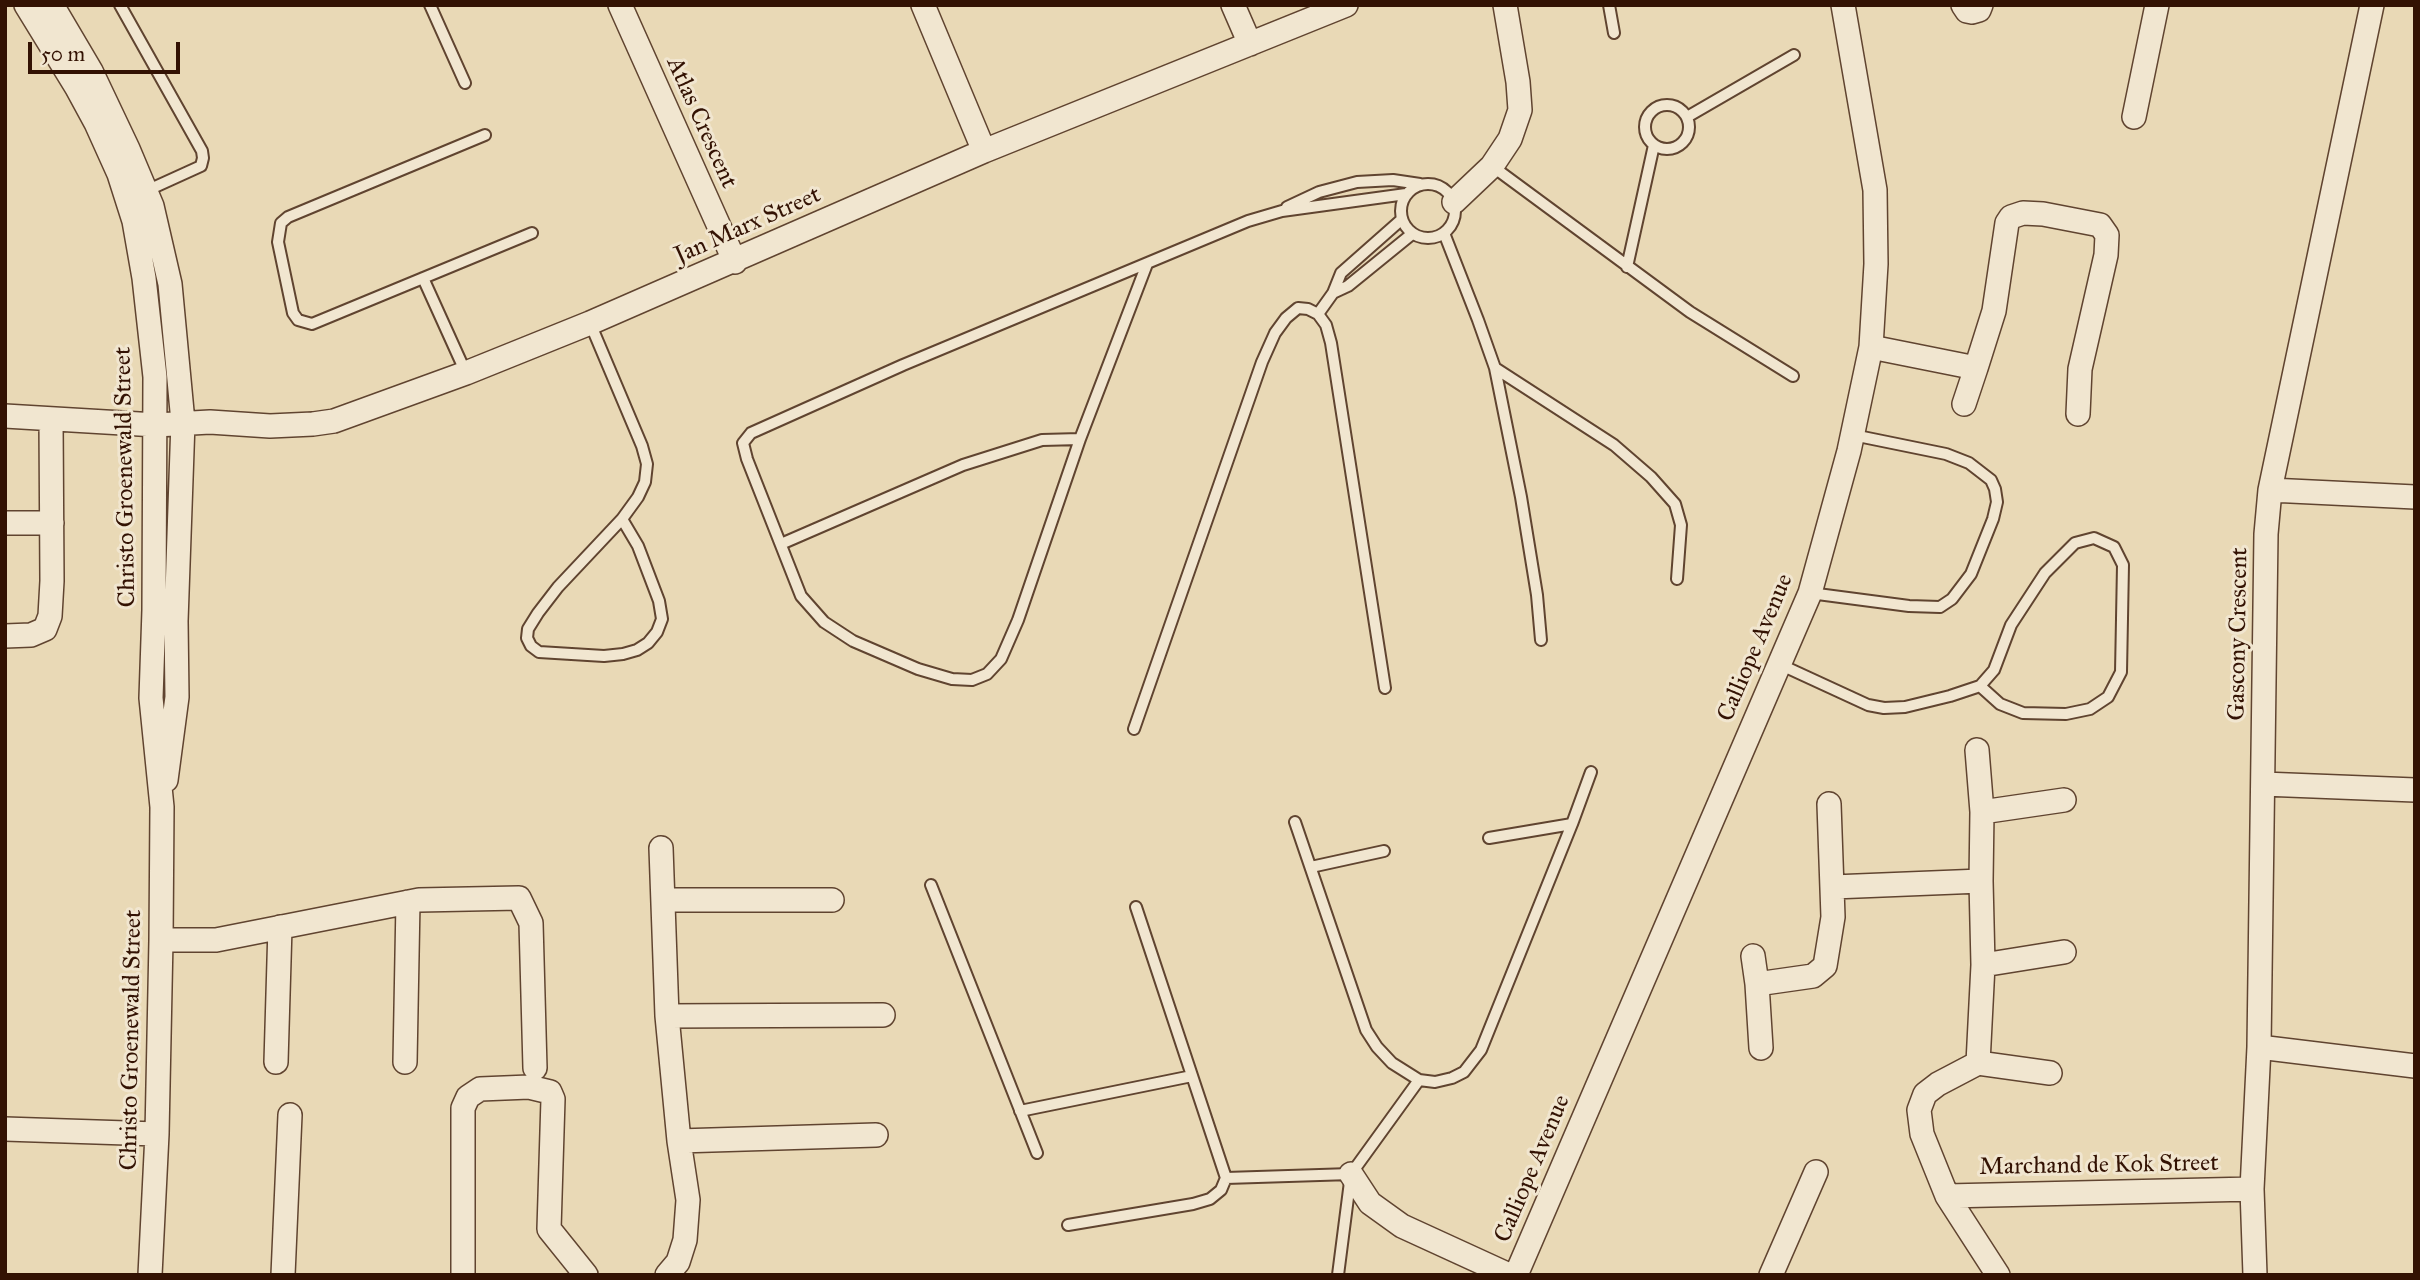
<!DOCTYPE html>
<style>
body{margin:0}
#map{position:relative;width:2420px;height:1280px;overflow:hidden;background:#e9d9b6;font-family:"IM FELL Great Primer",serif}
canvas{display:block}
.frame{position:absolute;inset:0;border:7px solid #331203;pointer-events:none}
.scale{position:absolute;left:28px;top:42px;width:152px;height:32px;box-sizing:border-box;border:4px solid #331203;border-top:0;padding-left:9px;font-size:21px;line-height:24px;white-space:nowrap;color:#331203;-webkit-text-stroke:5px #f1e6d0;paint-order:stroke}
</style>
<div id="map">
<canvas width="2420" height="1280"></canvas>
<div class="frame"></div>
<div class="scale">50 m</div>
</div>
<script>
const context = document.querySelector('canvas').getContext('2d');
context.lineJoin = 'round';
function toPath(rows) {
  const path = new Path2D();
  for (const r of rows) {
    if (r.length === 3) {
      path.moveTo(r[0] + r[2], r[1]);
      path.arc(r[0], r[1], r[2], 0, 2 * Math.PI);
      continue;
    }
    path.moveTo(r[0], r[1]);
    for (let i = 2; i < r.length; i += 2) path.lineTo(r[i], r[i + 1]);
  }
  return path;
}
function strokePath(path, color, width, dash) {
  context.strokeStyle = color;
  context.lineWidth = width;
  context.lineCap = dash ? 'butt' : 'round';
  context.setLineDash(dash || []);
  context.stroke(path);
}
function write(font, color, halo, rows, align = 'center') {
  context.font = font + ' "IM FELL Great Primer",serif';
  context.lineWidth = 6;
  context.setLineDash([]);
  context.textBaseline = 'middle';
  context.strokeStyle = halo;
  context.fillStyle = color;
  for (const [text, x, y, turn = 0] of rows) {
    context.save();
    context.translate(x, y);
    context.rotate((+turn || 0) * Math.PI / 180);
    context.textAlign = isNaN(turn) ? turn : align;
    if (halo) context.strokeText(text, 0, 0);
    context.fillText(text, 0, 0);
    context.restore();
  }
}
const lane = toPath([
 [120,5,202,151,203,158,201,166,146,191],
 [430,5,465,83],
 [1609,5,1614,33],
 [1667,127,22],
 [1687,117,1794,55],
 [485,135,288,217,281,223,278,242,293,313,298,320,312,324,532,233],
 [1492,166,1690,312,1793,376],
 [1428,211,27],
 [1287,207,1319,192,1357,182,1393,180,1420,184],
 [1444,233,1478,320,1495,368,1521,497,1537,595,1541,640],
 [1147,264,1080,439,1018,620,1001,659,987,674,972,680,952,679,918,669,853,641,824,622,801,596,747,459,743,443,751,433,903,365,1248,221,1282,211,1406,194],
 [1627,267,1654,145],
 [423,278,466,373],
 [1333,293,1348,286,1412,234],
 [1318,314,1333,293,1341,273,1401,220],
 [590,323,642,446,647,464,645,482,638,497,622,519,558,587,538,613,528,629,527,638,531,646,539,652,604,656,623,654,637,650,648,643,657,632,662,619,659,601,638,546,622,519],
 [1495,368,1614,445,1651,477,1675,504,1681,525,1677,579],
 [781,544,963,465,1042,440,1080,439],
 [1810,593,1909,606,1940,607,1952,599,1971,574,1993,519,1997,502,1995,489,1991,480,1969,463,1946,454,1853,435],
 [1779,664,1868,705,1884,708,1905,707,1950,696,1980,686,1994,670,2011,625,2045,573,2075,543,2094,538,2114,547,2123,565,2121,672,2108,697,2090,709,2066,714,2023,713,2000,704,1980,686],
 [1134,729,1262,362,1275,333,1286,318,1298,308,1308,309,1318,314,1326,325,1331,343,1385,688],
 [1295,822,1366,1030,1377,1047,1392,1063,1419,1080,1435,1082,1452,1078,1464,1072,1481,1050,1572,824,1591,772],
 [1489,838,1572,824],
 [1311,867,1384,851],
 [931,885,1037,1153],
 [1020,1111,1192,1076],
 [1226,1178,1351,1174],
 [1068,1225,1193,1204,1210,1199,1221,1190,1226,1178,1136,907],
 [1338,1275,1351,1174,1419,1080]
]);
const street = toPath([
 [26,5,77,88,96,123,119,174,134,221,144,278,155,377,154,610,151,698,162,807,161,940,157,1134,150,1275],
 [52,5,91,71,128,149,152,206,170,284,183,422,176,621,177,697,166,780],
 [620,5,735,262],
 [923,5,984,151],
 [1233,5,1250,44],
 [1963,5,1967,11,1972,12,1979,10,1981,5],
 [2134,117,2157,5],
 [1454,202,1492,166,1510,139,1520,110,1518,82,1505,5],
 [1871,347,1976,368,1964,404],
 [1976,368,1994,311,2007,223,2011,217,2023,213,2043,214,2100,225,2107,235,2106,255,2080,369,2078,414],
 [5,416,156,425,210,422,270,426,313,424,334,421,466,373,590,323,984,151,1346,5],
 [2270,490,2415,497],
 [5,523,52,523],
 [5,636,31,635,45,629,50,616,52,581,51,420],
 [1977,750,1982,812,1981,881,1983,965],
 [2263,784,2415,790],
 [1982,812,2064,800],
 [661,848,667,1016,679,1141,688,1200,685,1240,678,1262,667,1275],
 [1833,887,1981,881],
 [663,900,832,900],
 [161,940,216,940,419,900,519,898,531,923,535,1068],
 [1753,956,1757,984],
 [667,1016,883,1015],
 [2259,1047,2415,1066],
 [1761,1048,1757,984,1813,976,1825,966,1833,917,1829,804],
 [276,1062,280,927],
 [405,1062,408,902],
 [1978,1063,1983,965,2064,952],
 [5,1129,157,1134],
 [679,1141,876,1135],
 [1351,1174,1370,1203,1402,1226,1509,1275],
 [1947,1196,2252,1189],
 [283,1275,290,1115],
 [463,1275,463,1108,468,1097,480,1089,529,1087,550,1092,553,1099,549,1229,586,1275],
 [1516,1275,1810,593,1849,451,1871,347,1876,264,1875,190,1843,5],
 [1771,1275,1816,1172],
 [1998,1275,1947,1196,1922,1134,1919,1110,1925,1094,1938,1084,1978,1063,2050,1073],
 [2255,1275,2252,1189,2259,1047,2266,534,2270,490,2372,5]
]);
const streetNames = [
 ["Atlas Crescent",701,123,66],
 ["Jan Marx Street",748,226,-24],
 ["Christo Groenewald Street",126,477,-91],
 ["Gascony Crescent",2239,634,-89],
 ["Calliope Avenue",1756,648,-67],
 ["Christo Groenewald Street",132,1040,-89],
 ["Marchand de Kok Street",2099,1166,-1],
 ["Calliope Avenue",1533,1169,-67]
];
strokePath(lane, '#604430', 14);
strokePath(street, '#604430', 26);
strokePath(lane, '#f1e6d0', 10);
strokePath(street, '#f1e6d0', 23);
write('24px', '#331203', '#f1e6d0', streetNames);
</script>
